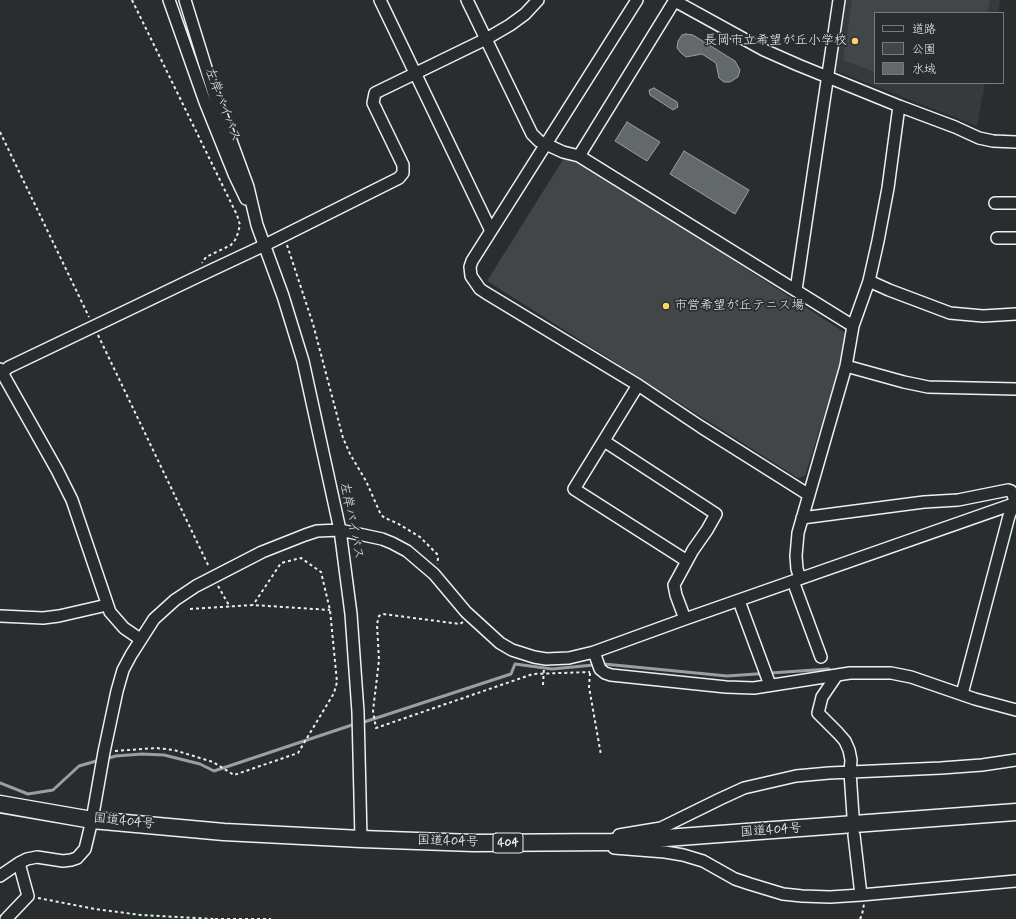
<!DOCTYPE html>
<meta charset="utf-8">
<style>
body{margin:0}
#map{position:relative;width:1016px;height:919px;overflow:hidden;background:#2a2d2e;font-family:Mynerve,"Klee One",sans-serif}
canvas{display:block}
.legend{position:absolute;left:874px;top:12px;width:130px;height:72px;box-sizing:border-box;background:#2a2d2e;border:1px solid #767b7f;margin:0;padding:5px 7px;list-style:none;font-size:12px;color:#e8f1f8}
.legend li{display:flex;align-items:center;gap:8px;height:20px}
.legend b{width:20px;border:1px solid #767b7f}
</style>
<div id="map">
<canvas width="1016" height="919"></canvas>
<ul class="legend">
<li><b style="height:5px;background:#2a2d2e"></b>道路</li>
<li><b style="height:11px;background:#424648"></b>公園</li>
<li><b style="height:11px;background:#63686b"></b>水域</li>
</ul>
</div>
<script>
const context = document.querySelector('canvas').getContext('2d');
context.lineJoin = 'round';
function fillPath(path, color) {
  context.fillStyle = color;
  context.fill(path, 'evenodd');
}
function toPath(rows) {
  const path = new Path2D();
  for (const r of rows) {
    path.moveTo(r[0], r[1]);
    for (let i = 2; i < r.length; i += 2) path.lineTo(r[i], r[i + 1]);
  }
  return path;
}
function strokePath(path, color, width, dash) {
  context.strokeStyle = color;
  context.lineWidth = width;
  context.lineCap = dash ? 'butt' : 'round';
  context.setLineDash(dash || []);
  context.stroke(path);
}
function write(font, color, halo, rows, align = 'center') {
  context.font = font + ' Mynerve,"Klee One",sans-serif';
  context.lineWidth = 3.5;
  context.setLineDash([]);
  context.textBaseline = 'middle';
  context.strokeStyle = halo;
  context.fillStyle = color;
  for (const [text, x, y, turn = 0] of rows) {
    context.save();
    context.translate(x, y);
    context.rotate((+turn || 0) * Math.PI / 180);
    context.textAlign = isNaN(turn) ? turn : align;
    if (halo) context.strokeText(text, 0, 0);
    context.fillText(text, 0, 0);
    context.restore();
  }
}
const built = toPath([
 [842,0,1000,0,998,13,875,13,875,83,985,83,977,126,831,69]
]);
const green = toPath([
 [852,0,990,0,987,13,875,13,875,72,843,60],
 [564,158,592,169,844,332,848,339,805,476,798,478,487,281]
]);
const water = toPath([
 [686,34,693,35,735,61,740,70,738,77,730,82,724,82,719,78,716,63,702,54,686,57,681,53,677,48,678,41,682,35,686,34],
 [654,88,677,102,678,107,673,110,650,95,649,90,654,88],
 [627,122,660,142,647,161,615,141,627,122],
 [684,151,749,190,735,214,670,174,684,151]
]);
const stream = toPath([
 [361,723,511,674,515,664,552,669,604,664,727,676,829,669],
 [105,759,116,756,142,754,164,755,200,764,214,771,355,724],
 [0,783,28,794,53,790,79,766,100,760]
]);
const path = toPath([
 [132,0,237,215,240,225,238,233,235,240,231,245,206,257,202,263],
 [0,132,89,317],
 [287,245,313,324,343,438,350,454,366,481,381,515,385,518,397,523,420,537,437,554,438,559,437,564],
 [98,335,209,567],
 [218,586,230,607],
 [190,609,253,605,330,610],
 [463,622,460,624,383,614,379,616,377,624,379,660,373,711,376,728,533,674,590,672],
 [590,673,589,687,601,755],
 [543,685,544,668],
 [115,751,156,748,174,750,213,762,234,775,298,753,334,693,337,682,330,610,321,572,301,558,281,563,253,605],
 [38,898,95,909,141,915,214,919],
 [215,919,271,919],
 [860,919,862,915,864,904]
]);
const minor = toPath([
 [169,0,205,102,234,174,246,199],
 [185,0,215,97,248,187,257,225,283,296,303,361,340,530,351,614,358,712,361,839],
 [380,0,491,231],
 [467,0,532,134,539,141,563,152,579,156,853,326],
 [637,0,472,261,470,267,471,276,480,289,486,293,638,385,701,427,809,495],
 [675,1,764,50,798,65,899,106,955,127,979,138,993,141,1016,142],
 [579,156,675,0],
 [995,203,1016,203],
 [997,238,1016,238],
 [869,281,889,290,950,313,983,316,1016,314],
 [796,290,839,0],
 [846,366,904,382,928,387,1016,389],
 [0,369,57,470,72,500,110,612,124,628,140,639],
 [0,374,9,367,199,276,265,245,399,178,403,173,403,165,373,103,375,93,486,39,510,25,525,14,538,0],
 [638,385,574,489,687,561],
 [604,441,716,514,707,530,693,550,674,585,676,595,685,619],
 [802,518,924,502,958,500,1008,490,1011,491,1014,497,1014,504,1009,516,962,694],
 [800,578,797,569,796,556,798,533,846,366,853,326,869,281,878,241,888,188,899,106],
 [793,581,821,657],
 [739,601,770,685],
 [0,616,43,618,59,616,107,605],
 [594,652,600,669,605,673,611,675,726,687,754,688,850,673,891,673,911,677,975,699,1016,710],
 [837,675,822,697,818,713,838,733,845,741,849,750,851,760,850,772,853,816],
 [619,835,661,828,720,799,744,788,796,776,829,773,941,768,982,765,1016,760],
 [854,835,861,895],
 [614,848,665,852,683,855,703,861,735,879,750,884,783,894,802,896,830,897,861,895,1016,881],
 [0,876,19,863,27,859,37,857,63,861,71,860,77,858,85,849,92,820,104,752,117,691,123,670,131,655,154,619,175,600,196,586,262,552,305,535,317,531,340,530,382,539,392,543,407,551,434,574,466,612,500,643,512,650,534,657,546,659,569,658,594,652,685,619,1016,503],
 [6,919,28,896,19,863]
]);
const highway = toPath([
 [0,804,92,820,224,832,361,839,474,843,612,842,1016,812]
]);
const markers = [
 [855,41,4,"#ffd166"],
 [666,306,4,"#ffd166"]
];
const shields = [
 [508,843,30]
];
const shieldNames = [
 ["404",508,843]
];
const poiNames = [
 ["長岡市立希望が丘小学校",847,41],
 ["市営希望が丘テニス場",674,306,"left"]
];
const streetNames = [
 ["左岸バイパス",222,105,69],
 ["左岸バイパス",351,521,79],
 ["国道404号",124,822,6],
 ["国道404号",771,831,-4],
 ["国道404号",448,842,2]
];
fillPath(built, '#363a3b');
fillPath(green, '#424648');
fillPath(water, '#63686b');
strokePath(water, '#989fa3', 1);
strokePath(stream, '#989fa3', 3);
strokePath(minor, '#e8f1f8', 14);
strokePath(highway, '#e8f1f8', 19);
strokePath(path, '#e8f1f8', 2, [3, 3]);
strokePath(minor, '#2a2d2e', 11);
strokePath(highway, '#2a2d2e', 16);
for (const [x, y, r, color] of markers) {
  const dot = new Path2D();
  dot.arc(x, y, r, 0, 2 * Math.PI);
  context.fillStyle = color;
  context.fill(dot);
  strokePath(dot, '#2a2d2e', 1.5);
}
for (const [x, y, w] of shields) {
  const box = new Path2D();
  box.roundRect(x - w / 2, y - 10, w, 20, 3);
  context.fillStyle = '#2a2d2e';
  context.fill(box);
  strokePath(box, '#e8f1f8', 1);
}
write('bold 12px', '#e8f1f8', null, shieldNames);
write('13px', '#e8f1f8', '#2a2d2e', poiNames, 'right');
write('13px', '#e8f1f8', '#2a2d2e', streetNames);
</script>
